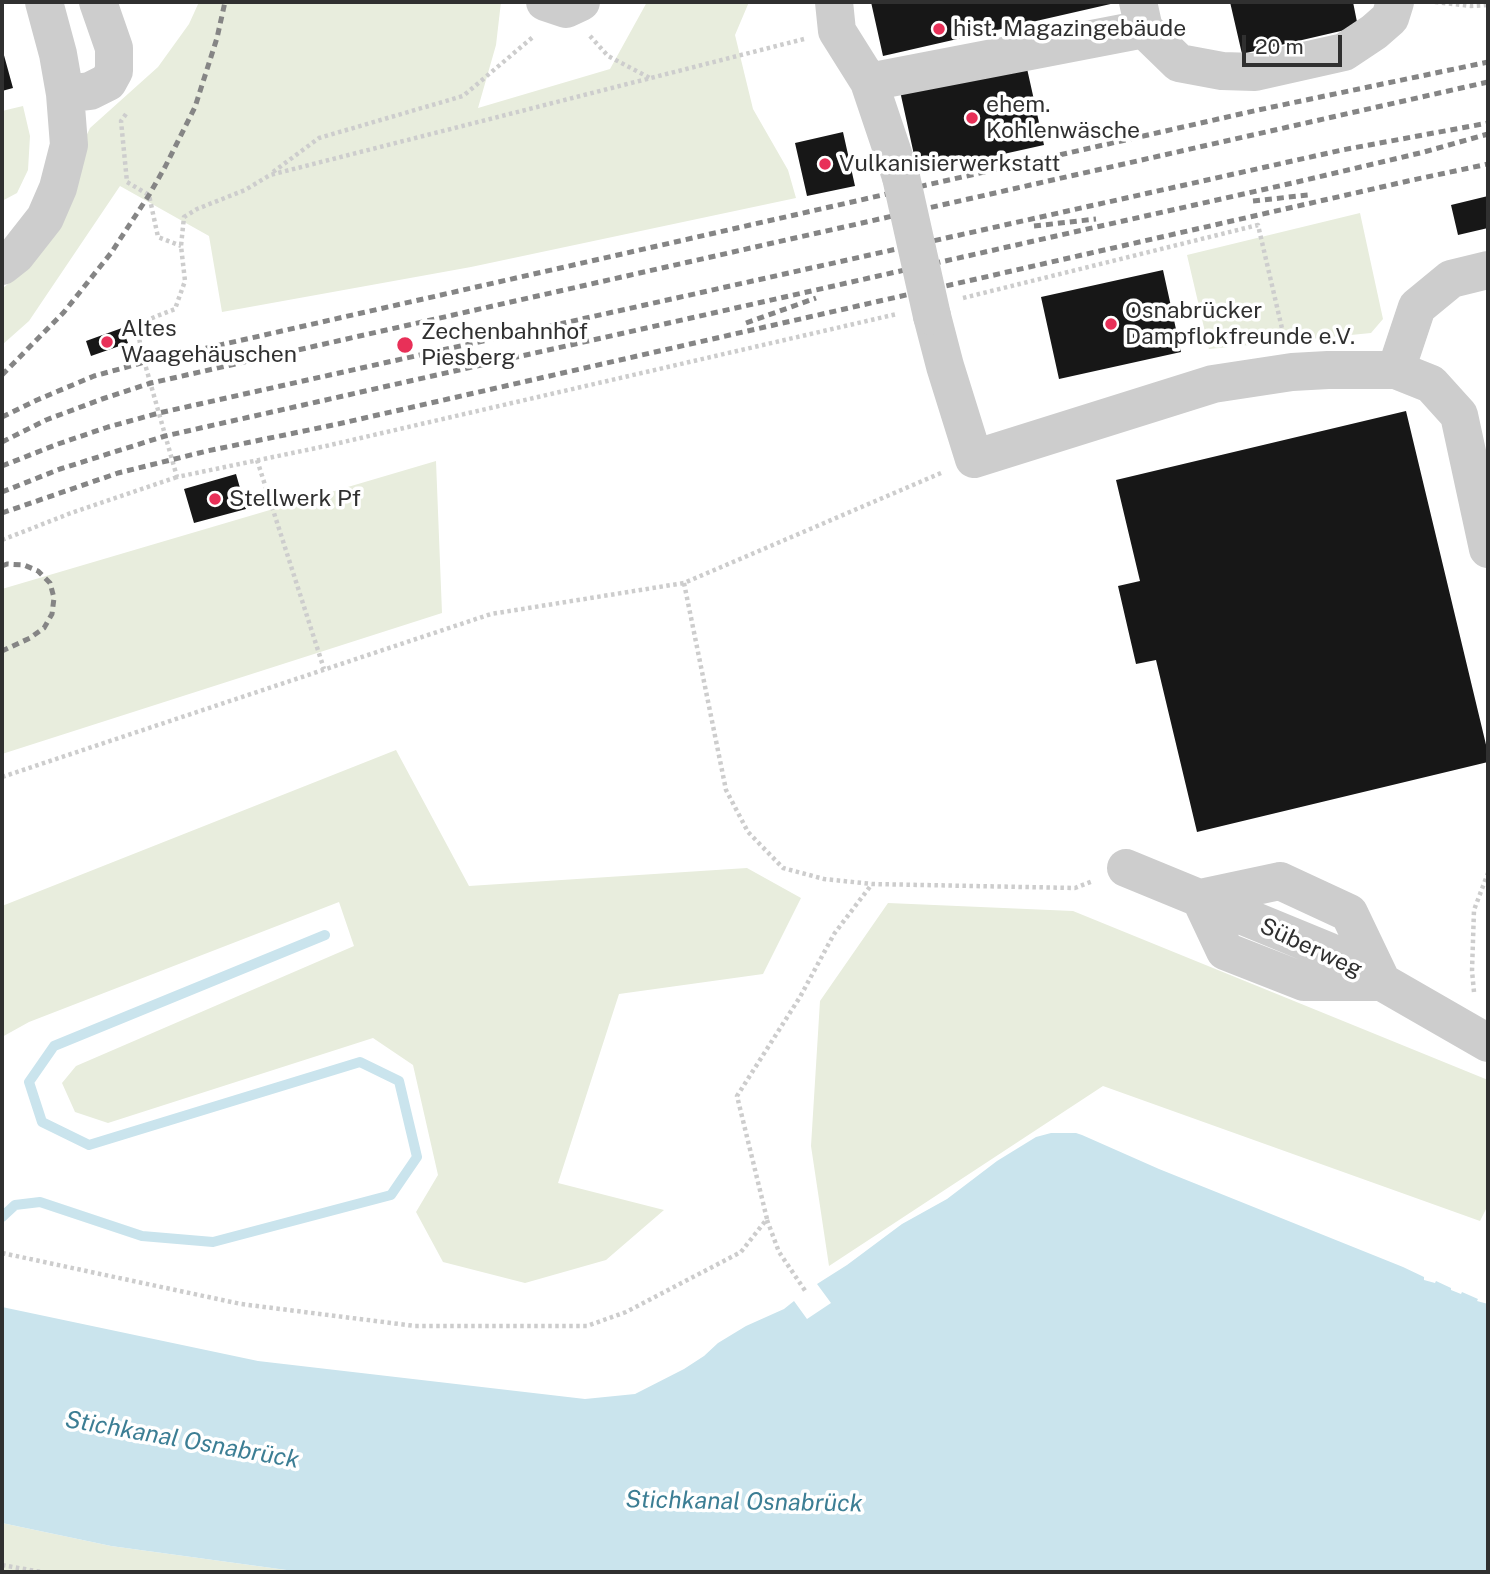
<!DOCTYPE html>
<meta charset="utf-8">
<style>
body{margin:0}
#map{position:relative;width:1490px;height:1574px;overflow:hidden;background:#fff;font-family:"Public Sans",sans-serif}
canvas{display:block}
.frame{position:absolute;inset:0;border:4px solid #303030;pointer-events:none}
.scale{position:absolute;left:1242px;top:35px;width:100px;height:32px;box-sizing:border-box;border:4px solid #303030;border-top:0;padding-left:9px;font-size:21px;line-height:24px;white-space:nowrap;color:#303030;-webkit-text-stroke:5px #fff;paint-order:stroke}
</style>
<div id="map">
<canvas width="1490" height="1574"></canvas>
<div class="frame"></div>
<div class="scale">20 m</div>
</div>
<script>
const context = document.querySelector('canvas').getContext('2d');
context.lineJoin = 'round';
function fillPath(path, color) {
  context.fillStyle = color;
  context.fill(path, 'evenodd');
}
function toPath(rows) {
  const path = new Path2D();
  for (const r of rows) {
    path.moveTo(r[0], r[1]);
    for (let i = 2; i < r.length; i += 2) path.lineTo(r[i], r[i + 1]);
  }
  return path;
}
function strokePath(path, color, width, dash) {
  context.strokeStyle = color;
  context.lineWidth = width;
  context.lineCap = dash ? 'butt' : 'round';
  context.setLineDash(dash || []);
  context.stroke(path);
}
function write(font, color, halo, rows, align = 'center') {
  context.font = font + ' "Public Sans",sans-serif';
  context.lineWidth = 7;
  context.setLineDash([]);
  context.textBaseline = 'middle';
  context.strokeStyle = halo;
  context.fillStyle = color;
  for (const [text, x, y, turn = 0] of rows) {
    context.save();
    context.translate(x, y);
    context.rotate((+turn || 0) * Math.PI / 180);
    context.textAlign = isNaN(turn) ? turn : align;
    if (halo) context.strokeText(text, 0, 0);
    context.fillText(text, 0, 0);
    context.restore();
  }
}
const green = toPath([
 [199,2,501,2,496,45,478,108,610,69,647,2,749,2,735,35,753,109,788,170,796,198,471,267,222,312,209,236,120,186,29,321,2,345,2,289,23,271,90,128,158,67,189,24],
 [23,106,30,136,28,170,17,193,2,201,2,111],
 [1360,213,1383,319,1371,333,1209,349,1187,255],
 [436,461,442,613,2,754,2,589],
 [396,750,469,886,747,868,801,898,763,974,619,994,558,1183,664,1210,606,1260,525,1283,443,1262,416,1212,438,1175,413,1065,373,1038,108,1123,75,1112,62,1083,76,1066,354,946,339,902,29,1022,2,1037,2,906],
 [888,903,1073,911,1488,1080,1488,1205,1480,1221,1103,1086,829,1266,811,1146,820,1001],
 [2,1523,111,1546,301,1572,2,1572]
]);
const water = toPath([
 [1051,1133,1076,1133,1082,1135,1159,1169,1403,1267,1424,1277,1424,1280,1435,1283,1436,1281,1451,1288,1451,1290,1461,1294,1462,1292,1478,1299,1477,1301,1488,1304,1488,1572,301,1572,111,1546,2,1523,2,1307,258,1361,585,1399,635,1394,684,1369,704,1356,718,1343,746,1326,784,1309,794,1301,807,1319,831,1303,817,1284,847,1265,902,1224,947,1199,997,1161,1036,1137]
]);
const stream = toPath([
 [2,1217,15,1205,40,1202,142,1236,213,1242,391,1195,417,1157,399,1081,360,1062,89,1145,42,1122,29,1082,54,1046,325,935]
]);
const building = toPath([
 [871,2,1115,2,1115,3,883,56],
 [1230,2,1353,2,1358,27,1242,54],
 [2,48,13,88,2,91],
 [1026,64,1044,145,918,173,900,91],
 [843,132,855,186,807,196,795,143],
 [1488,196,1488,228,1458,235,1451,205],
 [1163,270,1181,352,1059,379,1041,297],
 [122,328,128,343,91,356,86,341],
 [1406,411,1488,753,1488,762,1197,832,1156,660,1136,664,1118,586,1140,581,1116,480],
 [236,474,246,509,194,523,184,489]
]);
const path = toPath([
 [1435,2,1471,6,1488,5],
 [590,36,608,56,650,78],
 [804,39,270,175,245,190,197,209,184,217,181,246,185,281,175,309,137,324,141,350,177,477,326,446,897,314],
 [126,114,121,121,127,182,149,195,158,237,181,246],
 [273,172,319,138,463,96,533,37],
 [963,298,1258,225,1284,337],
 [257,460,324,669],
 [2,540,71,513,177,477],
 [684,583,726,790,748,832,783,868,824,879,872,884,1075,888,1093,881],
 [2,777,491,614,684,583,941,473],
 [1474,992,1472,971,1474,910,1488,873],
 [767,1220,779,1252,806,1292],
 [2,1253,241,1304,415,1326,587,1326,626,1312,741,1252,767,1219,737,1096,800,997,834,934,872,884],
 [2,1565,41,1572]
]);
const minor = toPath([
 [545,2,566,9,581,2],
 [834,2,837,31,869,82,901,177],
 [1138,2,1144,29,1179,63,1222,71,1255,72,1344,52,1374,32,1390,18,1395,2],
 [869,82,1144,29],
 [65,94,90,91,108,82,114,71,114,48,98,2],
 [2,266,16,255,45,218,58,188,69,145,65,94,58,54,44,2],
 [932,316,945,366,974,459,1213,384,1292,372,1328,370,1396,370,1431,384,1459,415,1488,549],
 [1396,370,1417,307,1451,279,1488,270],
 [1126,868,1328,951,1488,1043],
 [1280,881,1349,913,1382,982,1304,982,1225,951,1200,898,1280,881]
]);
const rail = toPath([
 [1253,201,1308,195],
 [1034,226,1096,219],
 [746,323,816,298],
 [2,375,64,312,111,253,149,195,165,167,195,107,217,38,225,2],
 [2,417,37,400,94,376,145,362,1258,110,1488,62],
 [2,442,46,420,102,399,151,383,1488,82],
 [2,466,58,444,108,427,159,413,1342,150,1488,123],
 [2,492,60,469,165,436,1297,182,1424,152,1488,134],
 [2,513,118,473,207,451,338,424,1408,181,1488,164],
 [2,566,7,564,24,565,38,571,50,583,54,598,52,614,44,628,30,638,2,651]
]);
const minorBridge = toPath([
 [901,177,932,316]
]);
const markers = [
 [939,29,7,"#e83058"],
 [972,118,7,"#e83058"],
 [825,164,7,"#e83058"],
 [1111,324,7,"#e83058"],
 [107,342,7,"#e83058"],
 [405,345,9,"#e83058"],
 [215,499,7,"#e83058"]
];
const poiNames = [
 ["hist. Magazingebäude",953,29],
 ["ehem.",986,105],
 ["Kohlenwäsche",986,131],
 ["Vulkanisierwerkstatt",839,164],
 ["Osnabrücker",1125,311],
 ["Dampflokfreunde e.V.",1125,337],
 ["Altes",121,329],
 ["Waagehäuschen",121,355],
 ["Zechenbahnhof",421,332],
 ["Piesberg",421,358],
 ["Stellwerk Pf",229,499]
];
const streetNames = [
 ["Süberweg",1311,948,25]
];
const waterNames = [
 ["Stichkanal Osnabrück",182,1440,10],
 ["Stichkanal Osnabrück",744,1502,1]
];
fillPath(green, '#e8eddd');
fillPath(water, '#cae4ed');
strokePath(stream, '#cae4ed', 10);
fillPath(building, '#171717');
strokePath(path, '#cdcdcd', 4.5, [3.5, 3.5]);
strokePath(minor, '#cdcdcd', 38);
strokePath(rail, '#858585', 5, [7, 5]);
strokePath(minorBridge, '#cdcdcd', 38);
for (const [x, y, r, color] of markers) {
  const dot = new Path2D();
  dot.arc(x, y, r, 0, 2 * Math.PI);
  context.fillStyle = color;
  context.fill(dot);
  strokePath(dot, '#fff', 2.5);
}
write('23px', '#303030', '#fff', poiNames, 'left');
write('23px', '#303030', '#fff', streetNames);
write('italic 24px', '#3c7e94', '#fff', waterNames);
</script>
